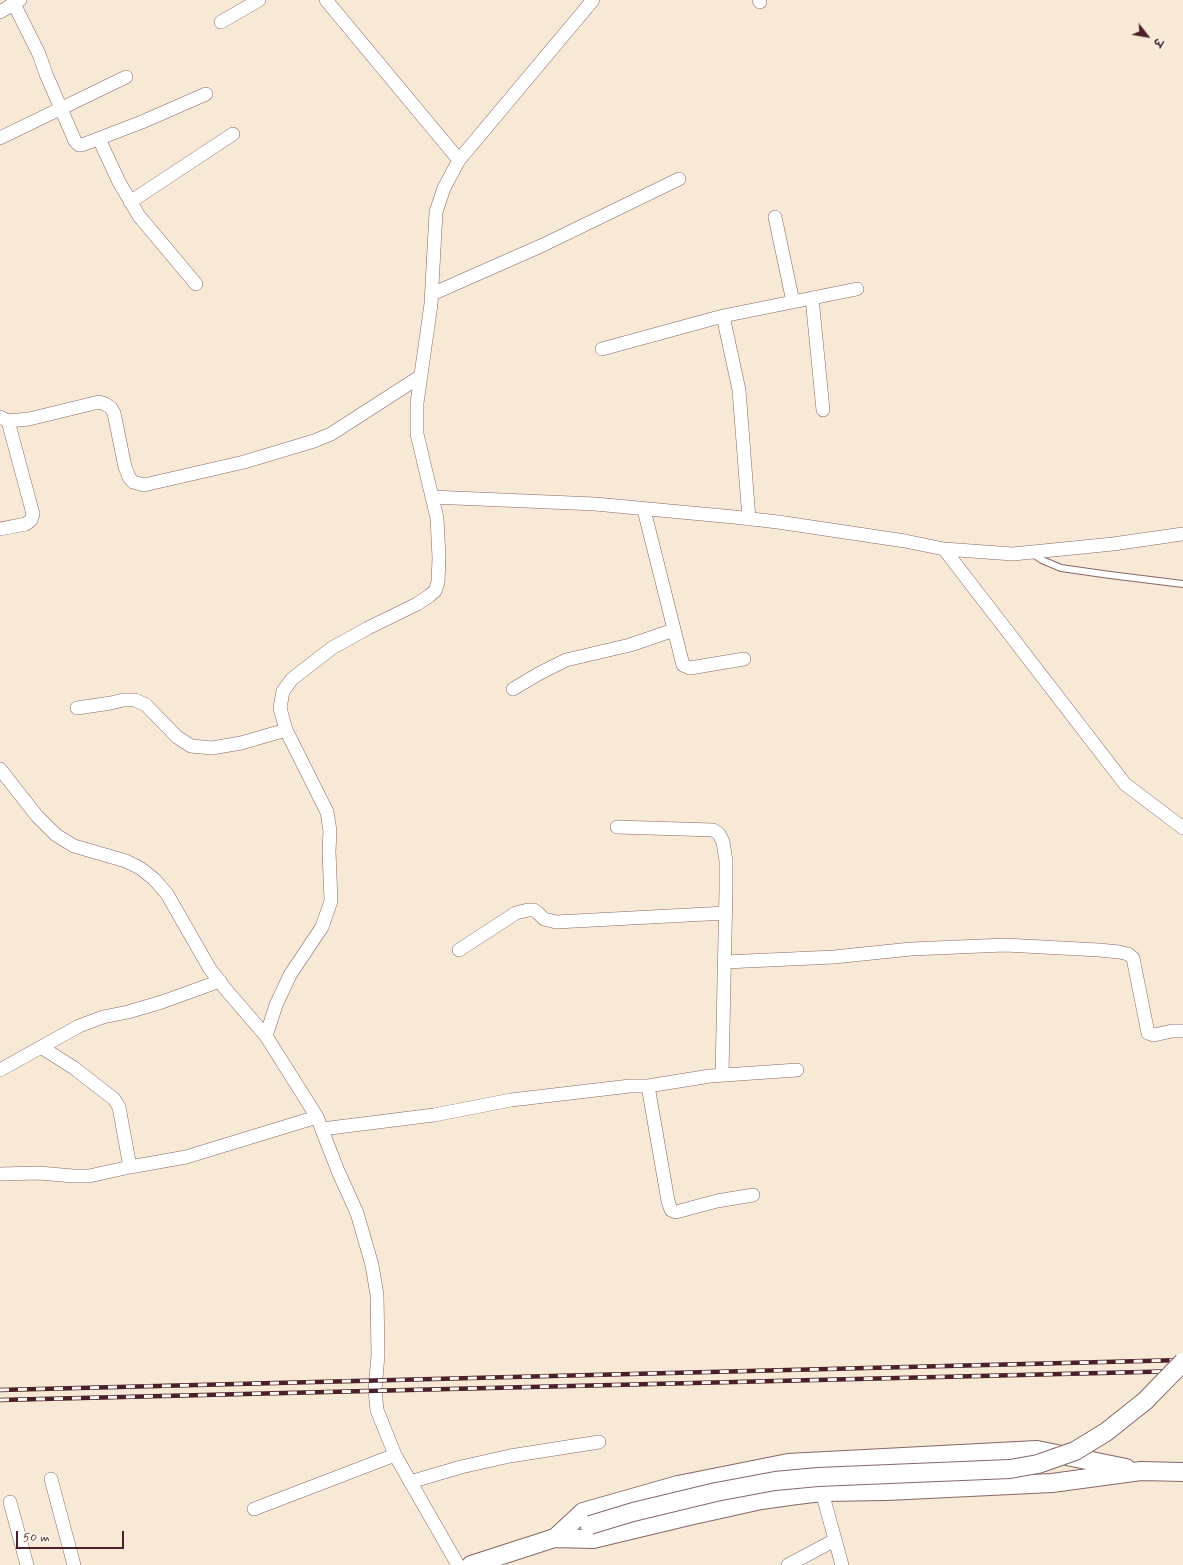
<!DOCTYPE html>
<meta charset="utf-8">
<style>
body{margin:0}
#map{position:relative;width:1183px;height:1565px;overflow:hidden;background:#f7e9d5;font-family:Mynerve,"Playpen Sans Deva",sans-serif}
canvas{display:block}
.north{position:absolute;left:1127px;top:16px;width:40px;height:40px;-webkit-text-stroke:3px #fbf7ec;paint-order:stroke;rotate:121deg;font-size:11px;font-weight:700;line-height:16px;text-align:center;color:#4a1f2b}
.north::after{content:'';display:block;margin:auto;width:14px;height:18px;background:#4a1f2b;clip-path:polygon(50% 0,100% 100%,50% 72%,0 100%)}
.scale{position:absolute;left:16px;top:1531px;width:108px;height:18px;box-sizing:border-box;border:2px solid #4a1f2b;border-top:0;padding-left:5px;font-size:12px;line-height:14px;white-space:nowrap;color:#4a1f2b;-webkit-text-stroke:3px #fbf7ec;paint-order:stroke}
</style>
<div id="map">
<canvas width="1183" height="1565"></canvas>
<div class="north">उ</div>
<div class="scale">50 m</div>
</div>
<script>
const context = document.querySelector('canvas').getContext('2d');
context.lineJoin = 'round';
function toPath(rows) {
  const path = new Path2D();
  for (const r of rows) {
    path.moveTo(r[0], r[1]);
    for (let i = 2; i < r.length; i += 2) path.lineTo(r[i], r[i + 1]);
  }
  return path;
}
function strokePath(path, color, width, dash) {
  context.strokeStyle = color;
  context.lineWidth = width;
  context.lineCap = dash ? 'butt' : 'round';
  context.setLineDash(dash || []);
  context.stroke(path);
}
const lane = toPath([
 [1033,554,1042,560,1061,568,1110,575,1183,584]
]);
const street = toPath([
 [326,0,459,160],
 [759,0,760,2],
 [14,4,39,54,46,74,75,141,79,145,82,145,142,122,206,94],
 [0,12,20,0],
 [221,22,259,0],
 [0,138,126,77],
 [99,139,119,182,139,216,196,284],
 [130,202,233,134],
 [775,217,793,302],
 [432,294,543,245,679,179],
 [812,298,823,410],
 [602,349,723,316],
 [0,417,8,421,29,419,99,402,105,404,111,408,114,413,125,467,129,477,133,482,144,485,244,462,314,441,331,434,421,376],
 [432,497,417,434,417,403,431,304,436,212,444,188,459,160,593,0],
 [644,510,683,665,690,668,744,659],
 [749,519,739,390,723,316,857,289],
 [0,529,26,524,31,520,33,514,8,421],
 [944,549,1125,784,1183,828],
 [513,689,540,673,566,660,630,645,674,630],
 [77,708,111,703,123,700,135,700,146,705,177,737,191,746,212,748,241,743,286,730],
 [0,769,37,816,56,835,74,846,126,861,140,868,154,879,167,894,210,969,228,992,266,1036,317,1117,338,1171,357,1213,372,1265,377,1295,378,1355,375,1390,377,1410,395,1455,458,1565],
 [617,827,713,830,719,834,723,842,726,861,726,889,722,1075],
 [459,950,516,913,528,910,534,910,538,913,544,919,556,922,726,913],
 [725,962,834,957,911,949,1005,945,1099,950,1119,952,1128,954,1133,958,1148,1033,1154,1035,1172,1031,1183,1031],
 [266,1036,276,1005,290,975,322,927,331,901,329,851,330,831,327,812,286,730,280,708,283,691,292,679,332,648,368,628,417,604,429,596,435,591,438,582,439,558,437,518,432,497,595,504,734,517,778,522,905,541,944,549,1013,554,1113,544,1183,534],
 [41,1047,74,1068,114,1099,119,1107,130,1167,186,1157,317,1117],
 [0,1070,79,1026,103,1017,128,1012,162,1002,220,981],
 [648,1086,668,1201,671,1210,676,1212,717,1201,753,1195],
 [322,1129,434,1115,511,1100,630,1086,648,1086,710,1076,797,1070],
 [0,1174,39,1173,73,1176,89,1176,130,1167],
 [51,1479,74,1565],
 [410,1482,461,1467,510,1456,599,1442],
 [822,1492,842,1565],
 [10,1502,27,1565],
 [254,1509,395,1455],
 [788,1565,835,1540]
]);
const secondary = toPath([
 [555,1538,593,1539,689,1516,761,1500,797,1495,822,1492,887,1491,1052,1483,1141,1471,1183,1472],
 [555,1538,583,1512,678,1485,788,1463,1037,1450,1126,1468],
 [471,1565,567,1534]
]);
const rail = toPath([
 [0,1390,1183,1360],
 [0,1400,1183,1371]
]);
const secondaryBridge = toPath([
 [590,1525,633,1512,716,1492,775,1481,818,1477,1010,1469,1038,1464,1075,1451,1106,1432,1145,1401,1183,1362]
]);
strokePath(lane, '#876666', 8);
strokePath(street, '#876666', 14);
strokePath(secondary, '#876666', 20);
strokePath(lane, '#fff', 6);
strokePath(street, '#fff', 13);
strokePath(secondary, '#fff', 18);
strokePath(rail, '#4a1f2b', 4.5);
strokePath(rail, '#fbf7ec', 3, [9]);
strokePath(secondaryBridge, '#876666', 20, []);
strokePath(secondaryBridge, '#fff', 18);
</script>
